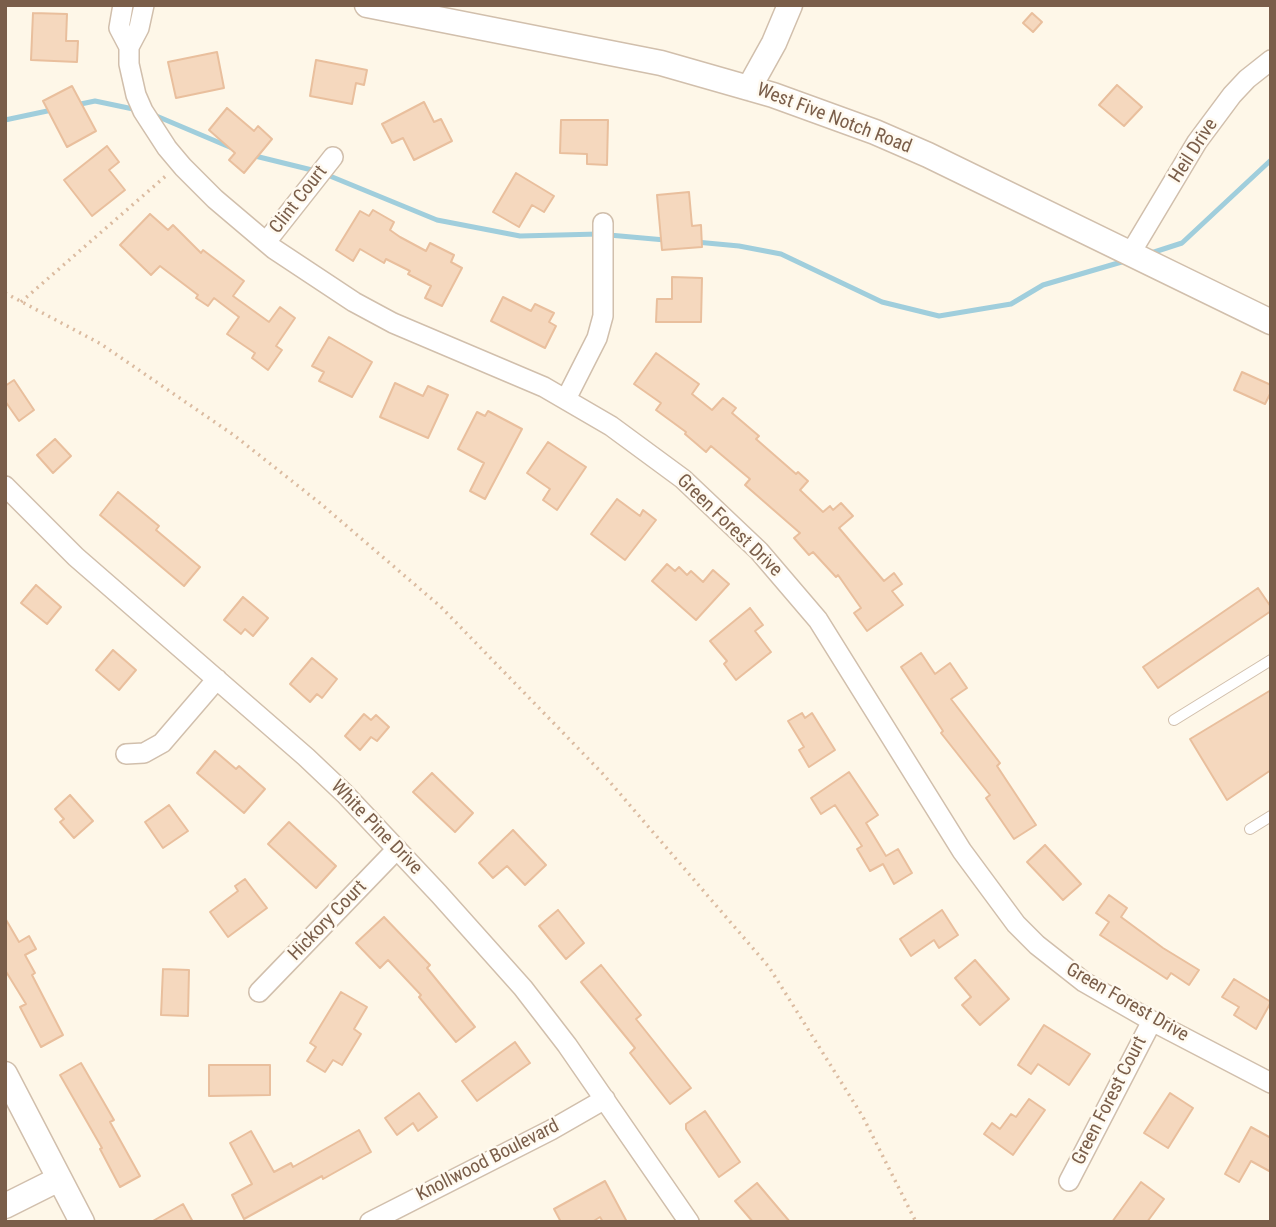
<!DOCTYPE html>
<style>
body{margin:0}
#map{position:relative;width:1276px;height:1227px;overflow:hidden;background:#fef7e8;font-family:"Roboto Condensed",sans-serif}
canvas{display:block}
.frame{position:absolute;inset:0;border:7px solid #7a5e4a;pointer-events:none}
</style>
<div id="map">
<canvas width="1276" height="1227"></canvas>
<div class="frame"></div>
</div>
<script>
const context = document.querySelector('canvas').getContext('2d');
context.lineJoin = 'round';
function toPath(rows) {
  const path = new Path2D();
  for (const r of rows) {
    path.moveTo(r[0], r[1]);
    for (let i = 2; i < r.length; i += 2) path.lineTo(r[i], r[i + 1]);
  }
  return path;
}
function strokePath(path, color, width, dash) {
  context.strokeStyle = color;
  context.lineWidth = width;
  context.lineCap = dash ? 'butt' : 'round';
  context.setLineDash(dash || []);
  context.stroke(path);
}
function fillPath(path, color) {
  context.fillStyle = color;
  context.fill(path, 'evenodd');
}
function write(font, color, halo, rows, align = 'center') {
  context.font = font + ' "Roboto Condensed",sans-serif';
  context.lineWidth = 5;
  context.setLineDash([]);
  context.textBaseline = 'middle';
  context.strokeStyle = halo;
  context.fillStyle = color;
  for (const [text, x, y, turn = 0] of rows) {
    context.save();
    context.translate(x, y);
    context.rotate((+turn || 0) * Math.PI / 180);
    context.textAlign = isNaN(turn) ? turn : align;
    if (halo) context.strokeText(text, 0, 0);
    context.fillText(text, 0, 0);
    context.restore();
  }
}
const stream = toPath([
 [76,105,95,101,138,110],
 [154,115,232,148],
 [5,120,52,110],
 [251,155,316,171],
 [325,174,437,220,520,236,599,234],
 [609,235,665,240],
 [696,242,739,246,781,254,882,302,939,316,1011,304,1043,285,1125,261],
 [1148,254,1182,243,1271,160]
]);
const building = toPath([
 [33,13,67,14,66,41,78,41,77,62,31,60,33,13],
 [1032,13,1042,22,1033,32,1023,23,1032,13],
 [217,52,224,88,176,98,168,62,217,52],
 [316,60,367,70,364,85,356,83,352,104,310,96,316,60],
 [1117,85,1142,107,1124,126,1099,105,1117,85],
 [72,86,96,131,67,147,43,101,72,86],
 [424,102,434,122,441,119,452,141,414,160,403,138,392,143,382,124,424,102],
 [227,108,254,131,258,126,272,139,244,173,229,160,235,153,209,130,227,108],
 [561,120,608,120,607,165,587,164,587,154,560,153,561,120],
 [107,146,119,162,109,170,125,190,92,216,64,180,107,146],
 [516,173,554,196,544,212,532,205,519,227,493,212,516,173],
 [689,192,692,226,701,225,702,247,662,250,657,195,689,192],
 [373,210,394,222,390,230,400,237,426,251,430,243,454,255,451,262,462,268,442,306,425,298,431,286,408,274,410,271,386,259,384,263,360,249,353,261,336,250,360,211,369,216,373,210],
 [150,214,168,230,173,225,201,253,203,250,244,281,233,296,269,322,280,307,295,318,276,346,282,350,268,370,252,358,255,353,227,334,239,317,214,298,208,306,196,298,198,295,160,266,151,275,120,245,150,214],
 [672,277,702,278,701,322,656,322,657,299,672,299,672,277],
 [503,297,531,311,535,304,554,313,549,322,556,326,545,348,491,321,503,297],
 [329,337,372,362,352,397,319,381,324,372,312,366,329,337],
 [656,353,699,384,692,394,712,410,723,398,736,408,732,413,759,436,756,439,796,474,798,472,808,481,800,490,823,512,830,506,833,510,841,503,853,516,839,528,884,581,894,573,902,584,892,591,903,605,867,631,854,613,861,608,838,575,836,577,813,552,809,555,794,538,800,533,745,485,750,479,711,446,706,452,685,434,686,432,656,410,661,403,634,384,656,353],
 [1242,372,1271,385,1271,392,1265,404,1234,390,1242,372],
 [14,380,34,410,19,421,5,401,5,386,14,380],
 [395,383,423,396,428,386,448,395,428,438,380,417,395,383],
 [488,411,522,429,485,499,470,491,484,463,458,449,477,412,485,416,488,411],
 [55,439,71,456,53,473,37,455,55,439],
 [548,442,586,467,557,510,543,500,550,489,527,473,548,442],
 [118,492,159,526,156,530,200,567,184,586,100,515,118,492],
 [617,499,640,516,643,510,656,520,625,560,591,534,617,499],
 [667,564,675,571,679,567,687,575,691,571,703,582,713,570,729,584,696,620,652,581,667,564],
 [36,585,61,607,47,624,21,603,36,585],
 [1258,588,1271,607,1271,611,1158,688,1143,667,1258,588],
 [243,597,268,618,253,636,245,629,241,634,224,620,243,597],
 [750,608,763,625,755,631,771,652,736,680,724,664,727,661,710,641,750,608],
 [113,650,136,670,119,690,96,670,113,650],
 [921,653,935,674,950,663,967,688,951,699,1000,763,997,766,1036,825,1014,839,986,798,990,795,941,733,943,731,901,667,921,653],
 [312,658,337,679,322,698,317,694,310,702,290,684,312,658],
 [1271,690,1271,770,1227,800,1190,739,1271,690],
 [802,713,805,718,812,713,835,750,809,767,799,750,804,747,788,721,802,713],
 [364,714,371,720,376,715,389,727,377,741,371,737,360,750,345,736,364,714],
 [215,751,236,769,239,766,265,789,244,813,197,773,215,751],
 [849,772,878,815,866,823,886,856,898,849,912,873,894,884,883,864,870,871,857,849,862,846,835,805,821,814,811,798,849,772],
 [432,773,473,813,455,832,413,792,432,773],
 [70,795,93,821,74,838,60,822,64,819,55,809,70,795],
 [169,805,188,831,163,848,145,822,169,805],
 [289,822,336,866,316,888,268,844,289,822],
 [513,830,546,865,525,885,507,866,493,878,479,863,513,830],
 [1045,845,1081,884,1063,900,1027,862,1045,845],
 [245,879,267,908,228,937,210,912,238,891,235,886,245,879],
 [1109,895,1127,908,1121,917,1163,948,1199,970,1189,985,1171,973,1167,979,1100,935,1109,922,1096,913,1109,895],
 [558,910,584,943,566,959,539,926,558,910],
 [942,910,958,935,939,948,934,940,911,956,900,939,942,910],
 [384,917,430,965,427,968,475,1027,456,1042,419,997,421,995,388,960,380,968,356,943,384,917],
 [5,918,19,942,29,936,36,949,25,955,35,973,32,975,63,1035,41,1047,20,1007,26,1004,5,970,5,918],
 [975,960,1009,999,980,1025,962,1005,971,997,955,978,975,960],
 [601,965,641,1015,636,1019,691,1088,670,1104,630,1053,635,1048,581,982,601,965],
 [163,969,189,970,188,1016,161,1015,163,969],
 [1234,979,1271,1002,1256,1029,1234,1015,1239,1007,1222,997,1234,979],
 [341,992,367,1007,354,1029,361,1034,342,1065,333,1060,325,1072,307,1061,316,1047,310,1043,341,992],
 [1044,1025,1090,1054,1069,1085,1038,1064,1031,1074,1018,1065,1044,1025],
 [515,1042,530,1063,477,1101,462,1081,515,1042],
 [81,1063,114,1120,110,1122,140,1176,120,1187,100,1149,102,1148,60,1075,81,1063],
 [209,1065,270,1065,270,1095,209,1096,209,1065],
 [419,1093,437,1117,418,1131,413,1123,397,1135,385,1118,419,1093],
 [1170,1093,1193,1108,1168,1148,1144,1133,1170,1093],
 [1029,1099,1045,1110,1013,1155,984,1134,992,1123,1000,1129,1011,1114,1016,1117,1029,1099],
 [705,1111,740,1162,719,1177,686,1129,686,1124,705,1111],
 [1251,1127,1271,1138,1271,1172,1251,1161,1239,1182,1225,1174,1251,1127],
 [359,1130,371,1152,323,1179,322,1176,244,1219,232,1195,252,1184,230,1143,251,1131,274,1172,291,1163,293,1167,359,1130],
 [605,1181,627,1222,603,1222,600,1217,592,1222,561,1222,554,1209,605,1181],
 [1141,1182,1164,1199,1147,1222,1112,1222,1141,1182],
 [757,1183,790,1222,753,1222,735,1201,757,1183],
 [183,1204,193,1222,151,1222,183,1204]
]);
const path = toPath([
 [5,293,101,344,235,436,321,504,441,607,603,774,769,967,863,1117,916,1222],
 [21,302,168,174]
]);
const service = toPath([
 [1174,720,1271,660],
 [1250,829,1271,816]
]);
const minor = toPath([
 [123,5,119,28,129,47],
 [144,5,139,28,129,47,129,64,136,95,143,111,167,148,183,167,215,199,274,249,354,302,393,323,544,387,611,426,683,479,759,551,818,620,962,851,1016,924,1037,945,1084,982,1152,1021,1271,1083],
 [266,242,333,157],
 [1130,254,1197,142,1232,95,1247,79,1271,60],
 [566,399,597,338,603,316,603,223],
 [5,486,76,557,306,757,345,794,439,894,523,988,567,1045,689,1222],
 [126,754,144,753,162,743,217,679],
 [259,992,397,849],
 [1069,1181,1152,1021],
 [370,1222,551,1130,605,1099]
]);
const tertiary = toPath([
 [367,5,661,63,773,95,875,132,928,155,1271,322],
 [749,88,774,43,790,5],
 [5,1074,82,1222],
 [5,1206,59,1179]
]);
const streetNames = [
 ["West Five Notch Road",834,119,21],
 ["Heil Drive",1194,151,-57],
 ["Clint Court",299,200,-52],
 ["Green Forest Drive",729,526,44],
 ["White Pine Drive",376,828,46],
 ["Hickory Court",328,921,-46],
 ["Green Forest Drive",1127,1003,30],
 ["Green Forest Court",1110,1101,-63],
 ["Knollwood Boulevard",488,1161,-27]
];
strokePath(stream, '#a0cedc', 5);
fillPath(building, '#f5d8be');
strokePath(building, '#e9bf9d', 2);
strokePath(service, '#d1bfac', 12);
strokePath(minor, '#d1bfac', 22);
strokePath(tertiary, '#d1bfac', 27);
strokePath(path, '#dbbba0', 3.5, [2, 5]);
strokePath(service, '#fff', 10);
strokePath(minor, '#fff', 19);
strokePath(tertiary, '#fff', 24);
write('19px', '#7a5e4a', '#fffaf0', streetNames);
</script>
